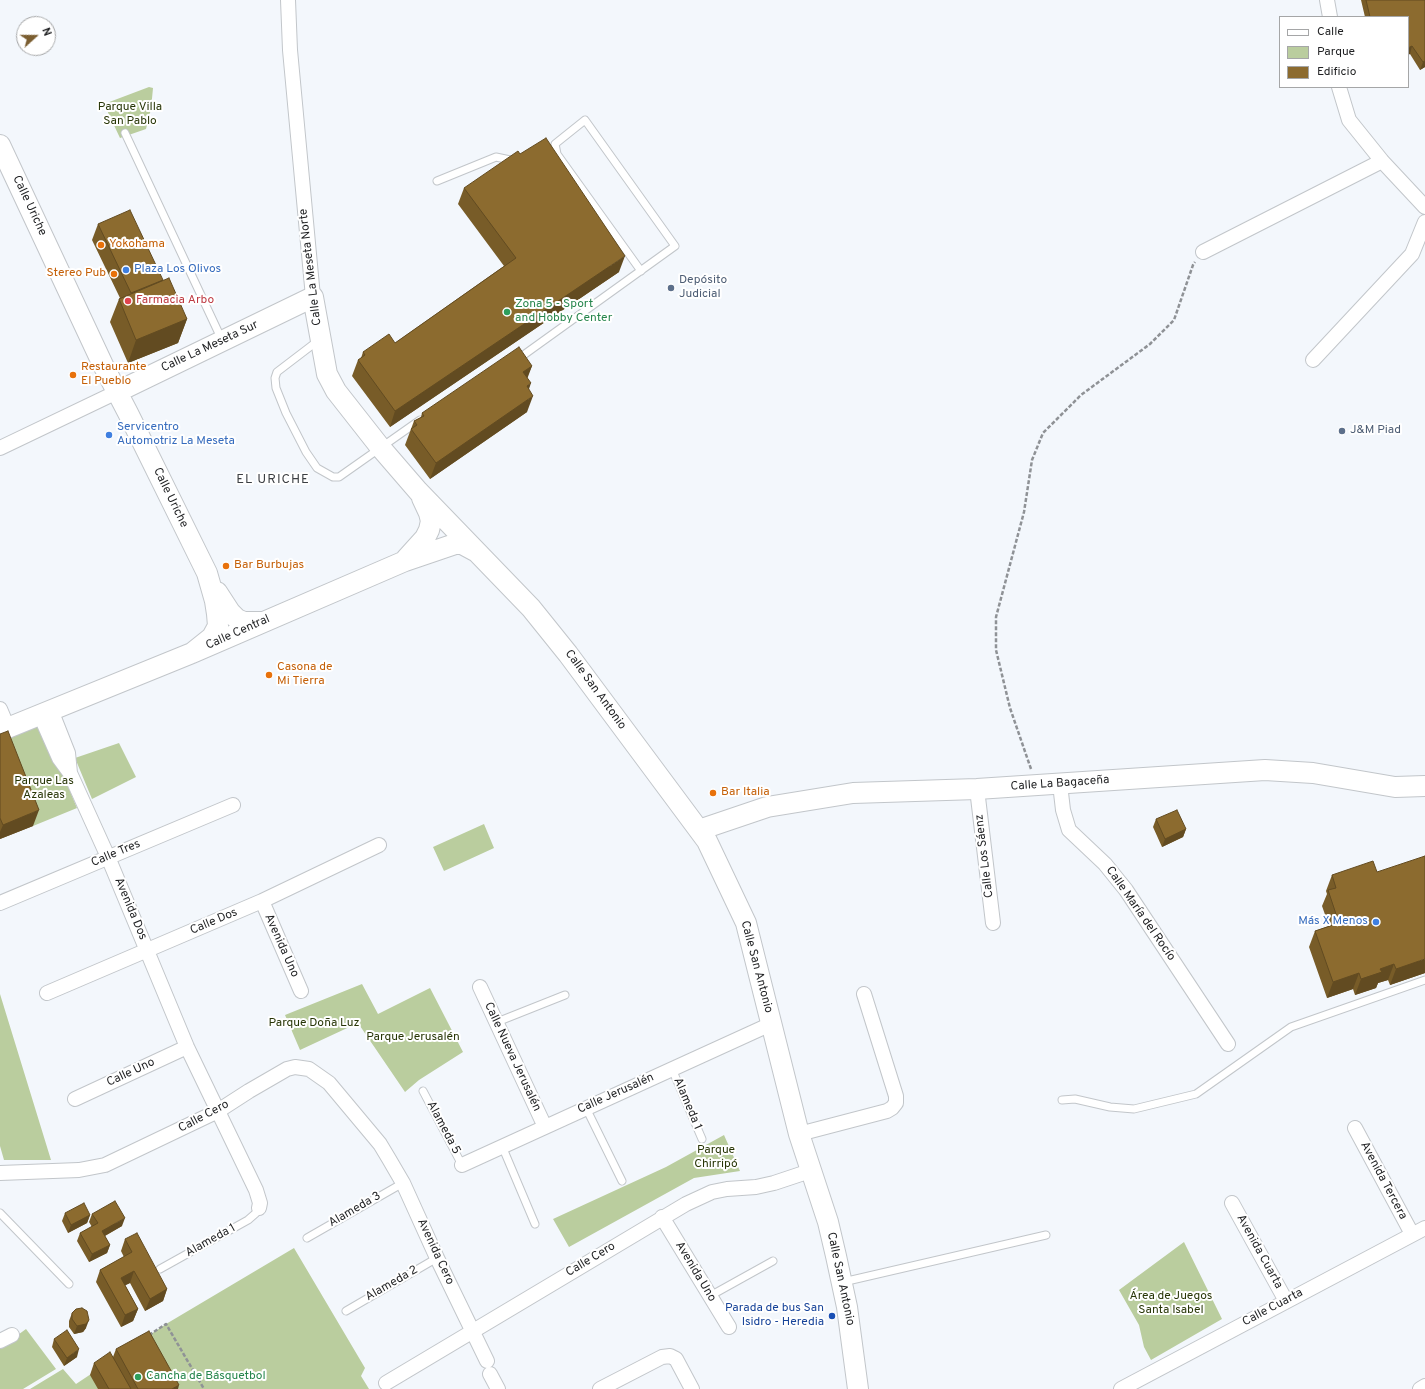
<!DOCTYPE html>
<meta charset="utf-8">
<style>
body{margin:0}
#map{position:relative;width:1425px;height:1389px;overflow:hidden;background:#f3f7fc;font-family:Overpass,sans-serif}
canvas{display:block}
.legend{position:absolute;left:1279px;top:16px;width:130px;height:72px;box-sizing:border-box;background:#fff;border:1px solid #a5a6a7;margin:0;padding:5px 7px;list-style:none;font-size:12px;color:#1f2022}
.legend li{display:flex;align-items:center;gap:8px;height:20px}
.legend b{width:20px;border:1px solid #a5a6a7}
.north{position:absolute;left:16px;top:16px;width:40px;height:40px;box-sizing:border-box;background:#fff;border:1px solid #a5a6a7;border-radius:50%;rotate:69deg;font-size:11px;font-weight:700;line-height:16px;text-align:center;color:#1f2022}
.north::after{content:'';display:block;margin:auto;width:14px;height:18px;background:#7b5e31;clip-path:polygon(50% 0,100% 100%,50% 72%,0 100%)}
</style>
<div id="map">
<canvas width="1425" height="1389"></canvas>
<ul class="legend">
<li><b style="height:5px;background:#fff"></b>Calle</li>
<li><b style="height:11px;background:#bacd9e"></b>Parque</li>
<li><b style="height:11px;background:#8c6b2f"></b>Edificio</li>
</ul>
<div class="north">N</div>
</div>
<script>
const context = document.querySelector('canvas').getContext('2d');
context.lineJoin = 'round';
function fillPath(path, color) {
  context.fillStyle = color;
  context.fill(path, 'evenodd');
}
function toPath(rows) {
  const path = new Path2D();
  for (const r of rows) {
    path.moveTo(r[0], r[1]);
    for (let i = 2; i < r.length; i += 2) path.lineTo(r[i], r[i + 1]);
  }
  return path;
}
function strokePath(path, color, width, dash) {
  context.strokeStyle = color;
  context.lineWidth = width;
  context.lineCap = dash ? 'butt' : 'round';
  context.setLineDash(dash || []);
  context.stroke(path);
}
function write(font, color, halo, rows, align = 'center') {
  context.font = font + ' Overpass,sans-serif';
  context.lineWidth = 4;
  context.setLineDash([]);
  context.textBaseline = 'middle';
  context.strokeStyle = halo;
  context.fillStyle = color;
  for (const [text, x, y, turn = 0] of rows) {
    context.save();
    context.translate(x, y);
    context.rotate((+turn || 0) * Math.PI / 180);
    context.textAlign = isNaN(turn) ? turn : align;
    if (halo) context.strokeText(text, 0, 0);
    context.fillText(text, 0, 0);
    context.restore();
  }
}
const green = toPath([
 [149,87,153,88,151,109,146,129,120,138,104,104],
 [37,726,46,734,77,808,33,826,0,739],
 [119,743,136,777,92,799,75,758],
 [484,824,494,848,444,871,433,847],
 [362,984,378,1014,430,988,463,1052,419,1080,405,1092,358,1023,300,1050,285,1015],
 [0,994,51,1160,4,1160,0,1146],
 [724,1135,740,1171,694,1178,569,1247,553,1219,666,1167],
 [1184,1242,1222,1319,1151,1360,1144,1347,1139,1325,1119,1290],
 [294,1248,365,1368,361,1376,369,1389,30,1389,63,1369,76,1384,166,1324],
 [26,1329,56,1369,23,1389,0,1389,0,1346,11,1340]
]);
const path = toPath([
 [1031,769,1010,708,996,650,996,617,1024,512,1032,460,1043,433,1081,395,1150,344,1174,320,1193,265,1195,262],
 [149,1335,166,1324,204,1389]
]);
const lane = toPath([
 [125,133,222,340],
 [554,153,557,154,641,271],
 [437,181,496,157,515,161],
 [315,343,277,372,275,378,276,388,286,413,306,452,317,468,333,477,339,477,420,420],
 [518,359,675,246,585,120,555,144,557,154],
 [497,1022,565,995],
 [672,1069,702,1139],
 [423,1091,462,1165],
 [1062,1100,1075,1099,1110,1107,1134,1109,1196,1094,1291,1027,1425,980],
 [586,1108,622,1181],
 [502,1146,535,1224],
 [0,1213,69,1284],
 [307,1238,403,1183],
 [160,1269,248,1220,256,1213,259,1208],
 [843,1282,1046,1235],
 [710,1296,773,1261],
 [346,1311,437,1258]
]);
const street = toPath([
 [288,0,290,50,313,297],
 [1327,0,1330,17],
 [1339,87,1349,120,1382,161,1425,207],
 [1203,252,1382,161],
 [1313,360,1412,254,1425,222],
 [0,448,117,392],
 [0,709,8,728],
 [51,710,68,753,70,773],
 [40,715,59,758,70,773,108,857,187,1047,256,1190,260,1203,259,1208],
 [1060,784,1063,810,1069,830,1105,864,1126,890,1228,1044],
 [977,789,993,923],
 [262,901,301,991],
 [0,903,233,805],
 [480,987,545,1127],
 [47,993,262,901,379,845],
 [75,1099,187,1047],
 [1355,1128,1412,1234],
 [799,1134,887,1111,892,1108,896,1103,896,1096,864,994],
 [462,1165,771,1024],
 [0,1173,79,1170,105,1165,218,1111,249,1091,287,1069,295,1067,309,1069,329,1083,380,1144,389,1159,403,1183,437,1258,487,1361],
 [1232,1203,1286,1301],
 [662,1217,729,1327],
 [0,1341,12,1335],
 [490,1374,498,1389],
 [386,1383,686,1204,712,1192,727,1189,756,1187,774,1183,810,1171],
 [600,1389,662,1357,670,1356,676,1359,692,1389],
 [1121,1389,1425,1228],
 [1420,1389,1425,1386]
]);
const secondary = toPath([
 [0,145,103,365,128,413,207,573,215,601,217,614,218,626,212,637,192,653],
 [117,392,313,297,327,374,336,391,380,447,418,491,531,608,568,654,707,841,746,923,799,1134,828,1222,836,1256,847,1307,858,1389],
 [406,559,425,538,429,530,431,521,429,513,422,498],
 [217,592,230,612,237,619,244,622,262,622],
 [0,731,192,653,405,561,455,544,462,544,475,551],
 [699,830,767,807,853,793,977,789,1265,770,1313,773,1395,787,1425,786]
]);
const wall = toPath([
 [1361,0,1425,0,1425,67,1420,70,1410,54,1408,17,1365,17],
 [464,188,619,272,390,427,352,376,358,360,361,358,363,352,395,343,504,266,458,204],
 [98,224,163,280,187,319,178,343,128,363,110,322,119,299,120,298,92,240],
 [532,366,527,377,529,389,527,412,430,479,405,445,414,421,421,417,422,413],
 [0,734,33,826,0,839],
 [1156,819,1186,829,1183,837,1162,847,1153,827],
 [1377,872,1425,973,1390,985,1388,980,1378,983,1376,988,1355,995,1353,989,1327,998,1309,947,1315,931,1329,926,1322,906,1327,894,1326,891,1332,875],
 [65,1213,90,1215,87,1223,68,1233,62,1221],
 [92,1214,122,1226,105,1236,110,1245,107,1253,89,1262,77,1241,80,1233,92,1227,89,1222],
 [125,1239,167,1289,163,1301,145,1311,130,1283,125,1285,138,1309,133,1321,121,1327,96,1282,100,1270,124,1257,121,1251],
 [72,1313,86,1328,83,1332,74,1334,69,1327,69,1321],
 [54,1339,77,1357,64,1366,52,1347],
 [116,1349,178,1389,98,1389,90,1375,94,1363,113,1357]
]);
const shadedWall = toPath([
 [1412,46,1410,54,1408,55,1408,48],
 [1425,61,1425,67,1420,70,1423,62],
 [625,256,619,272,390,427,395,411],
 [187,319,178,343,128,363,136,340],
 [532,366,526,382,523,372],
 [531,383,526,398,527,386],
 [533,396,527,412,430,479,436,463],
 [39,810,33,826,0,839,0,832,3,825],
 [1186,829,1183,837,1162,847,1165,839],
 [1425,959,1425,973,1390,985,1396,969],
 [1394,964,1388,980,1378,983,1376,988,1355,995,1361,979,1380,969],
 [1359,973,1353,989,1327,998,1333,982],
 [90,1215,87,1223,68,1233,71,1225],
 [125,1218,122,1226,99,1239,102,1231],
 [110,1245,107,1253,89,1262,92,1254],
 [134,1271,130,1283,116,1290,121,1278],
 [167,1289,163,1301,145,1311,150,1299],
 [138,1309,133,1321,121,1327,125,1315],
 [89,1320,86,1328,83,1332,74,1334,77,1326],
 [79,1349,77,1357,64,1366,67,1358],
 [179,1385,178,1389,172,1389]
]);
const building = toPath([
 [1366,0,1425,0,1425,61,1423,62,1412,46,1408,48,1408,17,1370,17,1366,0],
 [546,138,625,256,395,411,358,360,365,355,363,352,389,334,395,343,516,258,464,188,518,151,520,154,546,138],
 [130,210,163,280,131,293,98,224,130,210],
 [169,278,187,319,136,340,119,299,169,278],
 [519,347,532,366,523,372,531,383,527,386,533,396,436,463,411,429,417,425,414,421,424,416,422,413,519,347],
 [8,731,39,810,3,825,0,818,0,734,8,731],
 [1177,810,1186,829,1165,839,1156,819,1177,810],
 [1425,856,1425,959,1396,969,1394,964,1380,969,1382,972,1361,979,1359,973,1333,982,1315,931,1339,923,1328,890,1336,888,1332,875,1373,861,1377,872,1425,856],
 [115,1201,125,1218,102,1231,110,1245,92,1254,80,1233,98,1223,92,1214,115,1201],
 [84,1203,90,1215,71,1225,65,1213,84,1203],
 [137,1233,167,1289,150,1299,134,1271,121,1278,138,1309,125,1315,100,1270,132,1252,125,1239,137,1233],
 [82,1308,87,1311,89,1320,86,1324,77,1326,72,1319,72,1313,76,1309,82,1308],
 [67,1330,79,1349,67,1358,54,1339,67,1330],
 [149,1331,179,1385,172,1389,138,1389,116,1349,149,1331],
 [110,1352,131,1389,109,1389,94,1363,110,1352]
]);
const markers = [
 [101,245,4,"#e8710a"],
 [126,270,4,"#3f7fe0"],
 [114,274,4,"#e8710a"],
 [671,288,4,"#5c6f8a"],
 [128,301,4,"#e0444e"],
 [507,312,4,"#2e9e5b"],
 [73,375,4,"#e8710a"],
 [1342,431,4,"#5c6f8a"],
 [109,435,4,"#3f7fe0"],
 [226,566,4,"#e8710a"],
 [269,675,4,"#e8710a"],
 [713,793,4,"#e8710a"],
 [1376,922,4,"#3f7fe0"],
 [832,1316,4,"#1a4fb4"],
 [138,1377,4,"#2e9e5b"]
];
const parkNames = [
 ["Parque Villa",130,108],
 ["San Pablo",130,122],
 ["Parque Las",44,782],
 ["Azaleas",44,796],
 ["Parque Doña Luz",314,1024],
 ["Parque Jerusalén",413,1038],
 ["Parque",716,1151],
 ["Chirripó",716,1165],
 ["Área de Juegos",1171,1297],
 ["Santa Isabel",1171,1311]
];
const streetNames = [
 ["Calle Uriche",29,206,65],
 ["Calle La Meseta Norte",311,267,-97],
 ["Calle La Meseta Sur",210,347,-25],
 ["Calle Uriche",170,498,64],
 ["Calle Central",238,633,-24],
 ["Calle San Antonio",595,690,54],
 ["Calle La Bagaceña",1060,784,-4],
 ["Calle Tres",116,854,-23],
 ["Calle Los Sáenz",985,856,-97],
 ["Avenida Dos",130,909,67],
 ["Calle María del Rocío",1140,914,55],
 ["Calle Dos",214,922,-23],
 ["Avenida Uno",281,946,66],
 ["Calle San Antonio",756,967,75],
 ["Calle Nueva Jerusalén",512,1057,65],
 ["Calle Uno",131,1073,-25],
 ["Calle Jerusalén",616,1094,-24],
 ["Alameda 1",687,1104,67],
 ["Calle Cero",204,1117,-28],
 ["Alameda 5",443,1128,62],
 ["Avenida Tercera",1383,1181,62],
 ["Alameda 3",355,1210,-30],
 ["Alameda 1",211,1241,-29],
 ["Avenida Cero",435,1252,65],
 ["Avenida Cuarta",1259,1252,61],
 ["Calle Cero",591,1260,-31],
 ["Avenida Uno",695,1272,59],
 ["Calle San Antonio",840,1279,78],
 ["Alameda 2",392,1284,-30],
 ["Calle Cuarta",1273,1308,-28]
];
const foodNames = [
 ["Yokohama",109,245],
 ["Stereo Pub",106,274,"right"],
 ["Restaurante",81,368],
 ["El Pueblo",81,382],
 ["Bar Burbujas",234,566],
 ["Casona de",277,668],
 ["Mi Tierra",277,682],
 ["Bar Italia",721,793]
];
const shopNames = [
 ["Plaza Los Olivos",134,270],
 ["Servicentro",117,428],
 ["Automotriz La Meseta",117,442],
 ["Más X Menos",1368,922,"right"]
];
const serviceNames = [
 ["Depósito",679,281],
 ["Judicial",679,295],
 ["J&M Piad",1350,431]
];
const healthNames = [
 ["Farmacia Arbo",136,301]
];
const leisureNames = [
 ["Zona 5 - Sport",515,305],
 ["and Hobby Center",515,319],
 ["Cancha de Básquetbol",146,1377]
];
const transitNames = [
 ["Parada de bus San",824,1309],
 ["Isidro - Heredia",824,1323]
];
const neighbourhoodNames = [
 ["EL URICHE",273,480]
];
fillPath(green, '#bacd9e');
strokePath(lane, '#c2c6ca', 9);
strokePath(street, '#c2c6ca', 16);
strokePath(secondary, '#c2c6ca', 22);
strokePath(path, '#8f9296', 2.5, [4, 2]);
strokePath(lane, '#fff', 7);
strokePath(street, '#fff', 14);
strokePath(secondary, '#fff', 20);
fillPath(wall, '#785c28');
fillPath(shadedWall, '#624b21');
fillPath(building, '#8c6b2f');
strokePath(building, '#624b21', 1);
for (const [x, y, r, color] of markers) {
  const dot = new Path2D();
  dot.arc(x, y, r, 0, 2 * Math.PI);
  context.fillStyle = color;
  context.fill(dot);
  strokePath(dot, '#fff', 1.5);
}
write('12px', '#283607', '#fff', parkNames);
write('12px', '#1f2022', '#fff', streetNames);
write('12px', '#c56008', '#fff', foodNames, 'left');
write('12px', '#366cbe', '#fff', shopNames, 'left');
write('12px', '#4e5e75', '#fff', serviceNames, 'left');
write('12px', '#be3a42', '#fff', healthNames, 'left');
write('12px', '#27864d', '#fff', leisureNames, 'left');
write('12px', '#164399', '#fff', transitNames, 'right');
context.letterSpacing = '1px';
write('13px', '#3c3f43', '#fff', neighbourhoodNames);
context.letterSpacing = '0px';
</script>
